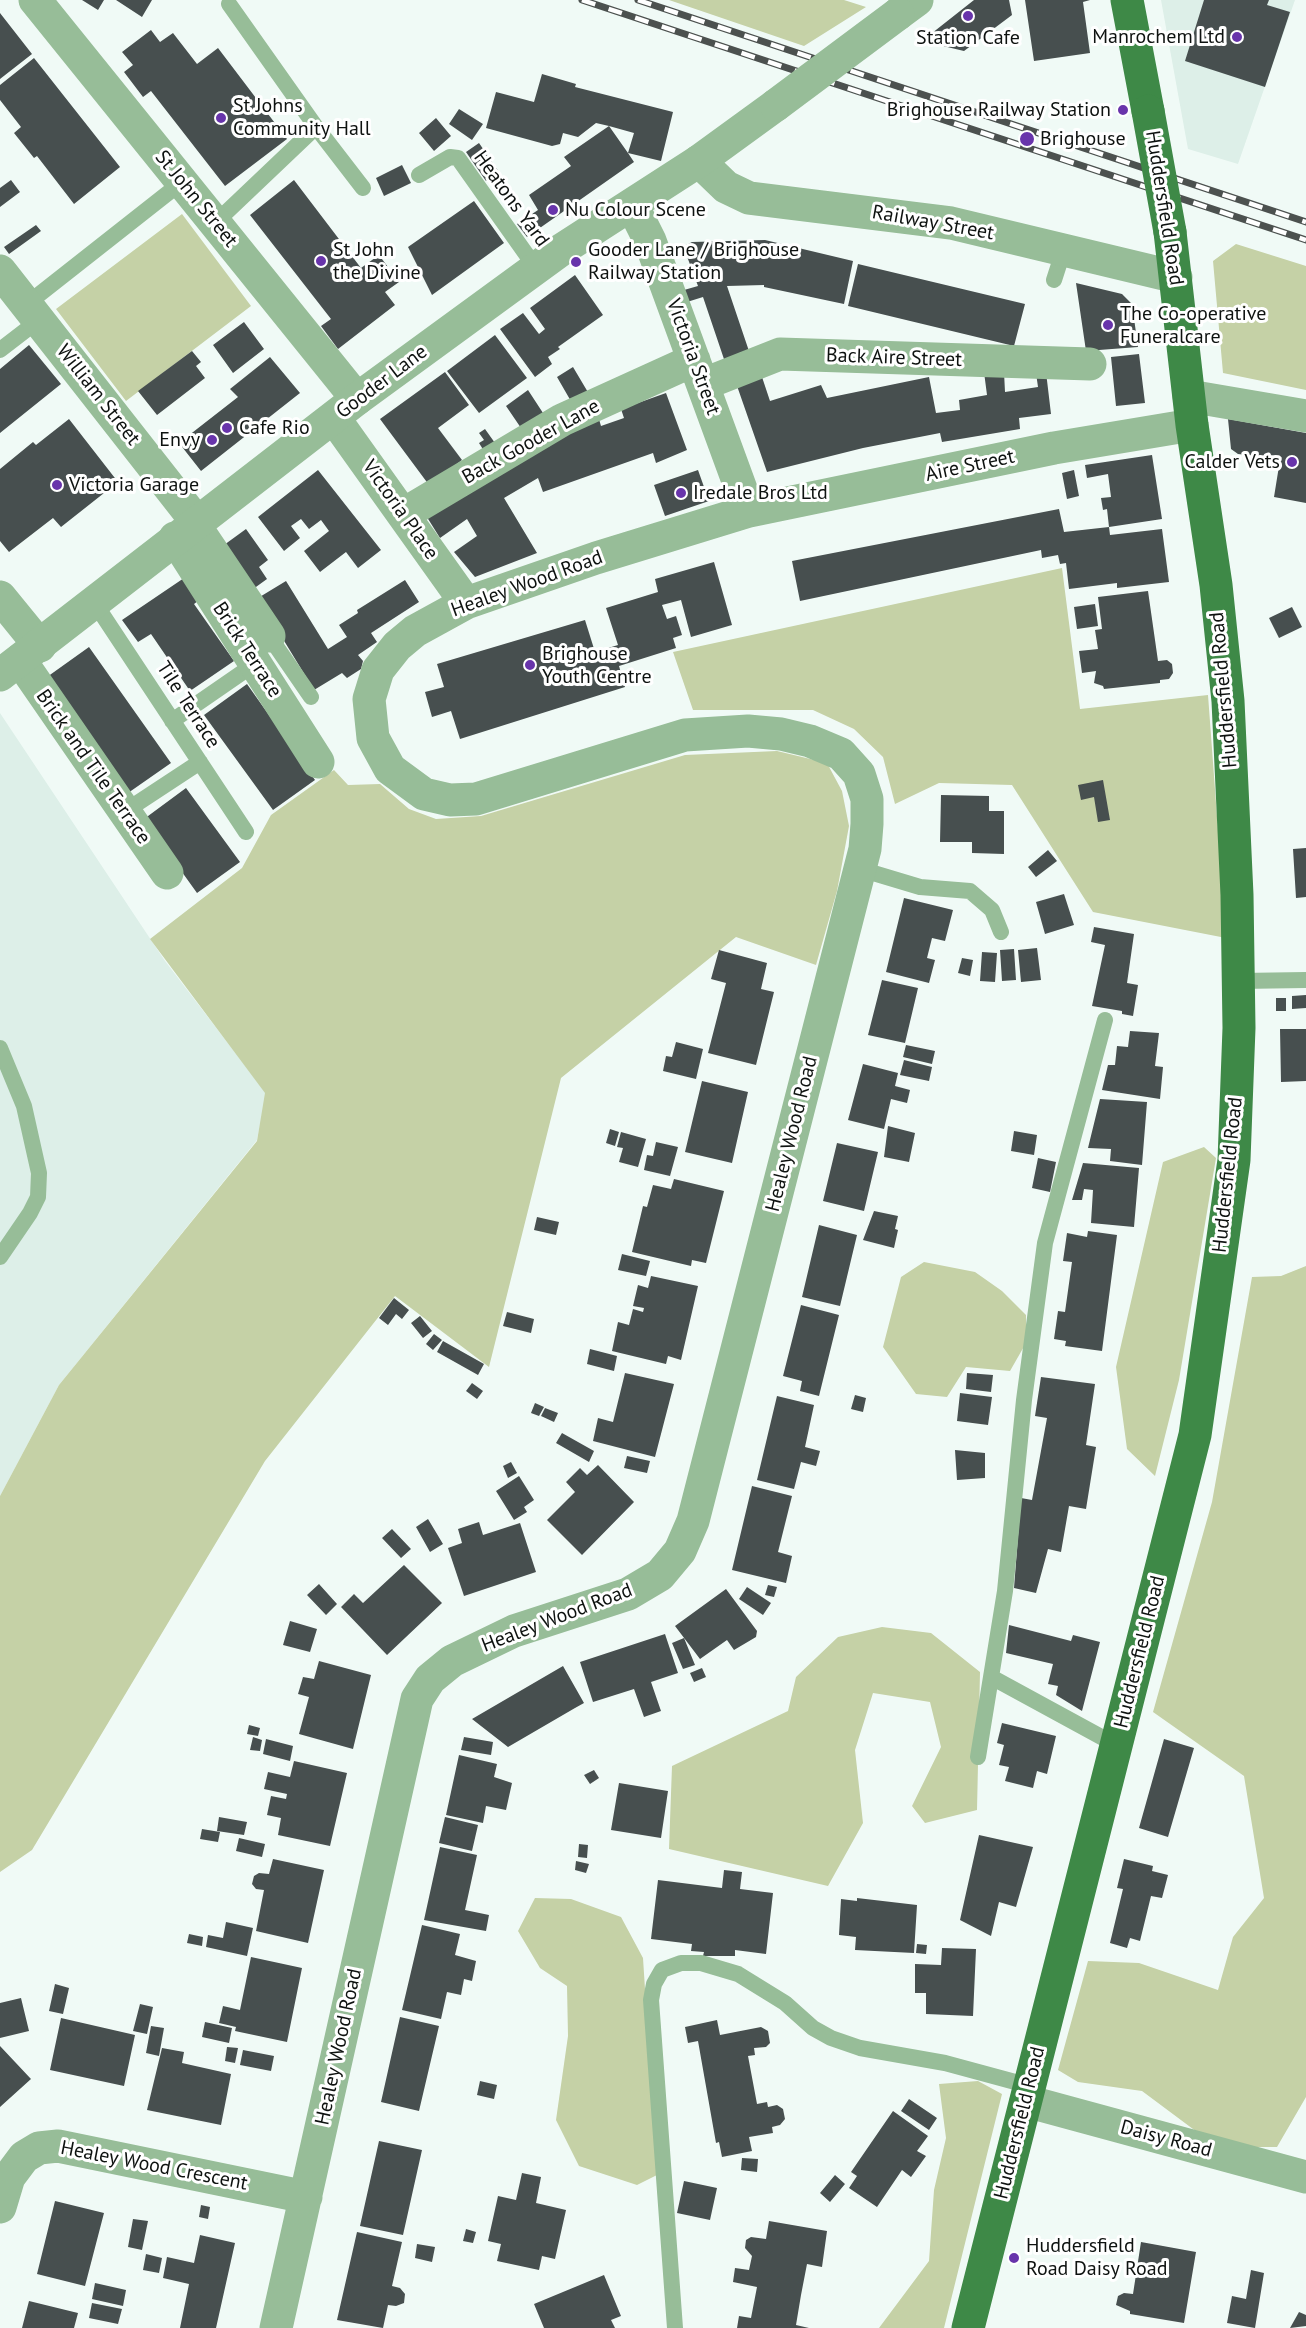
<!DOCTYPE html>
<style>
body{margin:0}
canvas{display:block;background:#f0faf6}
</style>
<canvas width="1306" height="2328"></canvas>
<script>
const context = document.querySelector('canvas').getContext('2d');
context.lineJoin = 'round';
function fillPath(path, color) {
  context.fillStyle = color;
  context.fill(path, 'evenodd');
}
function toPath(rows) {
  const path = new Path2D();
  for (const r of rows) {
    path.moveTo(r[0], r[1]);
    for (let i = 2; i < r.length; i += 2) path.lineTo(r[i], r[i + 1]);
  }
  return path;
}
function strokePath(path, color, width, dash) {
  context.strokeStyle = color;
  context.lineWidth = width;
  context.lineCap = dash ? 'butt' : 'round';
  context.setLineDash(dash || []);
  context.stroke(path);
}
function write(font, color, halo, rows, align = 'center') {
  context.font = font + ' "PT Sans",sans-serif';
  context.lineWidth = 6;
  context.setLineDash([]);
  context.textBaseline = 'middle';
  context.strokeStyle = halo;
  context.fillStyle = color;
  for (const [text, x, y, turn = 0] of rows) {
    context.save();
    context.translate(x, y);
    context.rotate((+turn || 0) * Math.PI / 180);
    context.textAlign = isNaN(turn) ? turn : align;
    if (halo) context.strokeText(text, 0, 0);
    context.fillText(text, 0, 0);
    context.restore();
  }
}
const built = toPath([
 [1161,0,1295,0,1238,164,1188,149],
 [0,713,165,961,266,1093,257,1140,59,1385,0,1496]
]);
const green = toPath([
 [669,0,844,0,866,7,804,46],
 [182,214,251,306,126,401,56,309],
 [1236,244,1306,266,1306,390,1223,373,1213,261],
 [1062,568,1080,709,1208,695,1226,938,1093,912,1012,785,939,783,895,804,883,757,854,729,813,710,693,710,673,652],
 [777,751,827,763,842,791,849,826,837,891,816,965,736,937,561,1078,489,1367,395,1296,265,1461,32,1850,0,1872,0,1496,59,1385,257,1141,265,1093,150,939,242,868,271,815,334,770,348,785,380,784,409,809,436,819,481,816,685,755],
 [1204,1147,1216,1158,1179,1380,1155,1476,1127,1449,1116,1367,1163,1162],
 [924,1262,975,1272,1002,1291,1026,1315,1026,1343,1010,1371,966,1367,947,1397,916,1394,883,1347,901,1277],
 [1306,1266,1306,2097,1277,2147,1239,2147,1197,2132,1142,2091,1078,2082,1058,2070,1088,1961,1139,1963,1218,1990,1233,1937,1264,1898,1244,1776,1153,1712,1212,1502,1252,1277,1281,1276],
 [882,1627,931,1633,980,1672,977,1810,925,1823,912,1806,941,1747,930,1702,873,1693,855,1750,863,1823,828,1886,669,1849,672,1766,788,1711,796,1677,838,1637],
 [535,1898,571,1899,621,1917,643,1958,657,2175,637,2185,579,2166,556,2120,568,2036,567,1986,540,1968,518,1931],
 [978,2081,1002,2094,944,2328,879,2328,929,2261,934,2190,946,2138,939,2084]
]);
const building = toPath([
 [82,0,104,0,98,10],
 [116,0,152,0,142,17],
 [974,0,1009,0,1012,15,964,51,922,41],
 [1025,0,1090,0,1083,2,1090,53,1034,61],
 [1204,0,1269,0,1267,5,1290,12,1265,87,1185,61],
 [0,13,32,54,0,79],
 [151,30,160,42,173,33,197,64,218,48,287,139,225,186,151,91,143,97,124,72,133,65,122,52],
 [34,58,120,167,74,204,37,156,34,158,14,133,21,127,0,100,0,85],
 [542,74,576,84,575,87,673,112,661,161,628,153,634,162,527,237,517,224,538,210,529,195,571,166,564,157,609,126,628,153,634,133,609,126,596,123,578,137,563,133,560,144,552,146,486,128,496,92,534,102],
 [459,109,483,124,472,140,449,124],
 [436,118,451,136,434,151,419,133],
 [479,143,499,172,486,181,466,152],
 [402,165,411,183,384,196,376,178],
 [11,180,20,192,0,207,0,188],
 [294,180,361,268,379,255,399,282,385,292,395,305,338,349,321,326,331,319,250,215],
 [474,201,504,243,432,295,408,247],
 [36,225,41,231,9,254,4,247],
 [765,240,853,261,844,304,764,287,764,285,727,286,752,360,727,368,703,297,687,302,684,290,698,286,685,251,686,245,692,242],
 [858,264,1025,304,1014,346,848,306],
 [575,275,603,315,558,347,560,349,548,357,552,364,535,377,500,329,523,313,539,334,545,329,530,308],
 [1076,283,1122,294,1132,304,1138,347,1086,351],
 [244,322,264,349,233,373,213,345],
 [495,335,527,378,479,413,447,371],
 [29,345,61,384,0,433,0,369],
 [192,351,201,362,196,366,205,378,157,415,138,391],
 [1139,354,1145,403,1116,406,1111,357],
 [270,357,300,393,201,471,179,443,238,397,230,389],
 [573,367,589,394,572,403,557,377],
 [445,372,469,405,438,428,462,460,429,485,380,419],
 [984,372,1004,372,1005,392,1038,387,1036,373,1046,372,1051,414,1019,418,1020,429,942,442,940,433,863,448,767,472,736,383,761,374,770,401,821,385,827,398,929,377,936,413,960,410,959,400,987,395],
 [528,390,543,413,521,428,506,406],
 [666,393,687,450,656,463,653,453,543,492,538,478,504,498,537,553,475,577,454,552,477,536,467,519,440,538,425,514,598,416,601,426,624,418,621,409],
 [69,419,118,482,61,527,53,518,9,552,0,541,0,469,33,442,36,445],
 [1228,419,1306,433,1306,503,1274,497,1279,466,1277,458,1238,454,1231,449],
 [485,429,495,443,484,451,479,443,484,440,479,433],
 [1152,455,1162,519,1109,527,1107,509,1103,510,1101,498,1111,497,1108,474,1087,478,1085,465],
 [318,470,381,550,358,568,346,552,320,572,304,551,329,531,321,520,309,529,301,519,291,526,300,538,284,551,258,517],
 [698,470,709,501,665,516,654,485],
 [1074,470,1079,496,1067,499,1062,473],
 [1059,509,1064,532,1109,527,1110,535,1162,529,1169,582,1117,588,1117,583,1069,589,1066,563,1060,564,1058,555,1042,558,1041,550,800,601,792,561],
 [246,529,268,560,259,567,267,579,249,592,224,545],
 [714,562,732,625,691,637,681,600,662,605,667,619,676,616,682,635,673,638,676,648,619,666,625,687,460,739,451,711,432,717,425,692,444,687,437,664,585,620,595,652,618,645,606,608,658,592,655,579],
 [187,576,202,598,194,604,234,661,190,691,151,634,138,642,122,620],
 [405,580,419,602,371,633,377,642,358,655,363,661,361,669,347,678,342,673,314,690,258,598,286,581,328,649,347,637,339,625,358,613,357,610],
 [1148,591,1158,661,1167,660,1172,664,1173,673,1169,679,1160,680,1160,683,1104,689,1103,686,1094,683,1096,671,1082,673,1079,651,1098,649,1095,630,1102,629,1098,597],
 [1095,604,1098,626,1077,629,1074,607],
 [1292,607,1302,627,1279,638,1269,618],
 [89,647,171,763,128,793,47,677],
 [247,684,315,780,273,810,204,715],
 [1103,780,1110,820,1098,822,1094,797,1081,800,1078,785],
 [186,788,240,862,197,893,144,819],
 [941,795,989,796,989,811,1004,811,1004,854,972,853,972,842,940,842],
 [1306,848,1306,897,1296,898,1293,849],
 [1048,850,1057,861,1036,877,1028,867],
 [1064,894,1074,925,1045,934,1036,902],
 [904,898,953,910,945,941,932,938,927,958,935,960,929,983,886,972],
 [1094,927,1134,934,1127,983,1138,985,1133,1016,1122,1014,1122,1011,1092,1006,1105,945,1091,942],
 [1037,948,1041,980,1021,982,1018,950],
 [1014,949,1016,980,1002,981,1000,950],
 [719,950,767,963,761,989,774,992,756,1065,708,1053,726,983,711,979],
 [982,952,997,953,995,982,980,981],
 [962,958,973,960,970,976,958,973],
 [882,980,918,988,905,1043,868,1035],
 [1306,995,1306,1008,1292,1009,1292,996],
 [1276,998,1286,998,1286,1011,1276,1011],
 [1280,1029,1306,1029,1306,1081,1281,1082],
 [1130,1031,1159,1033,1155,1066,1163,1067,1160,1099,1102,1090,1108,1065,1115,1065,1117,1046,1128,1047],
 [676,1042,703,1049,696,1079,663,1071,666,1056,672,1057],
 [906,1045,935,1051,932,1064,903,1057],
 [904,1060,932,1067,929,1081,900,1075],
 [863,1064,898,1073,895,1086,910,1090,907,1103,891,1099,884,1129,848,1120],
 [702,1081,748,1092,732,1163,685,1152],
 [1100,1099,1147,1102,1142,1165,1110,1161,1111,1149,1088,1148],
 [888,1126,915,1133,909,1162,884,1157],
 [610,1129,619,1132,615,1146,606,1143],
 [1014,1131,1037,1135,1034,1155,1011,1151],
 [621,1132,646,1139,638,1167,619,1162,623,1148,617,1147],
 [656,1142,678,1147,670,1176,644,1170,647,1155,653,1156],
 [837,1143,878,1152,864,1211,823,1201],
 [1038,1158,1056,1162,1050,1192,1032,1188],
 [1083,1163,1139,1168,1134,1227,1091,1223,1093,1190,1084,1189,1082,1200,1072,1200],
 [674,1179,724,1191,706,1263,692,1260,691,1266,632,1252,643,1206,647,1207,653,1185,671,1189],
 [874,1211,898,1216,895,1229,898,1230,894,1248,863,1240],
 [537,1217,559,1222,556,1235,534,1230],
 [819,1225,857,1235,840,1306,802,1297],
 [1088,1231,1117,1235,1102,1351,1065,1346,1066,1341,1054,1339,1058,1311,1065,1312,1072,1262,1063,1261,1067,1233,1087,1237],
 [622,1254,650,1261,646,1276,618,1270],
 [651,1276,698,1286,681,1360,668,1356,666,1364,612,1351,618,1322,629,1325,633,1309,643,1312,644,1308,633,1306,638,1285,648,1288],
 [394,1298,409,1310,402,1319,396,1314,388,1325,379,1318],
 [801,1305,839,1315,819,1396,800,1391,802,1381,783,1376],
 [507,1312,534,1319,531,1333,503,1326],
 [420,1316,432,1331,423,1338,411,1323],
 [434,1334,442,1340,433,1350,426,1344],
 [443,1341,484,1364,478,1375,437,1352],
 [590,1349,617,1356,614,1371,587,1364],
 [625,1373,674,1384,655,1457,593,1441,598,1418,613,1422],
 [967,1373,993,1375,991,1392,966,1389],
 [1041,1377,1095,1384,1086,1445,1096,1447,1086,1509,1069,1506,1061,1552,1048,1549,1036,1593,1014,1588,1021,1498,1032,1500,1047,1418,1035,1416],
 [472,1383,483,1391,477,1399,466,1391],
 [960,1393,992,1397,988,1425,957,1421],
 [855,1395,866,1398,863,1412,851,1409],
 [777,1396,814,1405,805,1447,820,1451,816,1466,801,1462,794,1489,757,1480],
 [535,1403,544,1407,539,1416,531,1413],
 [545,1408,558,1413,554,1422,541,1416],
 [562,1433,594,1451,589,1462,556,1443],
 [955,1450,985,1453,985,1478,957,1480],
 [627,1456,650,1461,647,1473,624,1468],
 [511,1462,517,1473,508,1478,503,1466],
 [598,1465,634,1502,582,1555,547,1520,575,1492,566,1482,580,1468,587,1475],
 [519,1476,534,1500,524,1507,527,1512,514,1520,496,1491],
 [752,1486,792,1496,778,1552,792,1556,786,1583,732,1570],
 [428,1519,443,1544,430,1552,416,1527],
 [479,1522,483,1535,520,1523,536,1572,464,1596,448,1548,462,1543,458,1529],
 [392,1529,411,1549,401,1558,382,1538],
 [404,1565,442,1603,387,1655,341,1607,354,1594,363,1603],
 [319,1584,337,1604,326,1615,307,1595],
 [768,1585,777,1587,774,1597,765,1595],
 [747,1587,771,1603,763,1615,739,1599],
 [726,1589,757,1631,756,1637,734,1650,727,1640,700,1659,675,1626],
 [290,1621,317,1629,310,1652,283,1645],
 [1009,1625,1071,1641,1073,1635,1100,1642,1082,1711,1056,1695,1058,1686,1048,1684,1053,1664,1006,1653],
 [665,1634,678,1673,651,1682,661,1711,644,1717,634,1689,593,1702,580,1662],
 [684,1638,695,1665,683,1669,672,1643],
 [319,1661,371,1675,353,1749,299,1734,309,1697,298,1694,303,1677,314,1679],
 [563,1666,584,1703,575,1708,508,1747,472,1719],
 [702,1668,706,1677,694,1682,690,1673],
 [1002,1723,1056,1736,1047,1774,1037,1771,1033,1788,1005,1781,1009,1767,999,1765,1004,1745,997,1743],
 [249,1725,260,1728,258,1736,247,1734],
 [253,1737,262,1740,260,1751,250,1750],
 [464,1737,493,1742,491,1755,461,1750],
 [266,1739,293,1746,290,1761,263,1754],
 [1164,1739,1194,1748,1168,1837,1139,1828],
 [459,1755,497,1764,494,1777,512,1783,506,1810,486,1806,483,1823,446,1815],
 [294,1761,347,1773,330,1846,278,1835,281,1818,267,1815,271,1796,286,1799,287,1794,264,1789,268,1772,290,1777],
 [594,1770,599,1778,590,1784,584,1775],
 [619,1783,668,1791,661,1838,611,1830],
 [219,1817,247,1822,244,1835,217,1831],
 [445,1817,478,1825,472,1851,439,1843],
 [202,1829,220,1832,218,1842,200,1839],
 [979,1835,1033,1847,1016,1907,999,1902,991,1936,960,1920],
 [239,1838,265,1844,262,1857,236,1851],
 [579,1844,588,1845,587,1858,578,1857],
 [440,1847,477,1855,465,1910,489,1915,486,1931,424,1920],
 [273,1859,324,1870,308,1943,256,1931,264,1890,256,1889,252,1884,254,1876,259,1873,269,1874],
 [1124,1859,1153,1866,1152,1871,1168,1875,1162,1898,1151,1896,1140,1941,1130,1938,1127,1948,1110,1943,1123,1889,1117,1888],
 [576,1861,589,1864,586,1873,575,1870],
 [724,1870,742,1872,740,1889,773,1893,766,1954,735,1950,735,1956,703,1956,704,1952,691,1951,692,1944,651,1939,658,1880,722,1888],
 [857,1898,917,1905,914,1953,855,1950,856,1937,839,1935,841,1899,857,1901],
 [226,1922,253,1928,247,1956,206,1947,208,1935,223,1938],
 [422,1925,460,1934,455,1955,476,1961,472,1981,464,1979,461,1995,447,1992,441,2019,402,2010],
 [189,1934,203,1937,202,1946,187,1943],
 [917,1944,927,1945,926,1954,916,1953],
 [942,1948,976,1949,973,2016,926,2014,926,1993,915,1993,915,1964,941,1965],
 [251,1957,302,1968,287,2042,235,2031,236,2027,219,2023,223,2006,240,2010],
 [55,1984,69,1988,63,2014,49,2011],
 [21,1998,29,2031,0,2038,0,2003],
 [140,2004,153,2007,147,2034,133,2031],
 [400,2017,439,2026,419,2111,381,2102],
 [61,2018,135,2035,124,2086,50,2070],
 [717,2020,720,2035,761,2027,768,2031,770,2043,766,2047,754,2048,755,2055,748,2056,757,2104,767,2102,768,2107,777,2105,783,2109,785,2119,780,2125,772,2127,773,2133,749,2137,752,2151,722,2157,719,2142,716,2143,698,2041,688,2043,685,2027],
 [205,2022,232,2028,229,2043,202,2037],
 [151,2026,164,2028,159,2056,146,2053],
 [0,2046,31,2079,0,2107],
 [227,2047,238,2048,235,2063,225,2061],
 [162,2048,184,2052,182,2063,231,2074,221,2125,147,2110],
 [243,2050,274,2056,271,2071,240,2065],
 [480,2081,497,2085,494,2099,477,2095],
 [909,2099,937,2118,929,2130,901,2111],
 [893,2111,928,2136,917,2151,926,2156,911,2177,902,2170,877,2207,849,2188,857,2176,851,2172],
 [379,2141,422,2150,403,2235,360,2226],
 [742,2158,758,2159,757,2172,741,2170],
 [522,2173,541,2177,536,2203,566,2210,555,2259,542,2256,539,2270,497,2261,501,2244,488,2241,498,2196,516,2200],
 [835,2175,845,2184,830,2202,820,2193],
 [684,2181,717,2188,710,2220,677,2213],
 [55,2201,104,2213,85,2286,37,2274],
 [201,2205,210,2207,208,2219,199,2217],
 [133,2219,148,2221,142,2250,128,2247],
 [769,2221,827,2231,822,2267,807,2264,801,2295,796,2325,809,2328,737,2328,739,2316,751,2318,757,2287,733,2282,735,2268,749,2270,752,2256,745,2248,746,2240,751,2237,766,2239],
 [466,2229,476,2232,473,2243,463,2241],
 [357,2232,402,2242,392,2286,400,2288,405,2294,404,2303,396,2306,388,2305,383,2328,337,2320],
 [200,2235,235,2243,216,2328,180,2328,189,2284,163,2278,167,2257,194,2263],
 [1141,2242,1196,2252,1184,2323,1130,2314,1130,2311,1116,2305,1118,2296,1124,2293,1133,2294],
 [417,2244,435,2247,432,2262,415,2258],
 [146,2254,162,2258,159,2273,143,2270],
 [1251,2270,1264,2273,1255,2328,1227,2323,1232,2296,1246,2299],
 [604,2275,621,2316,611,2320,615,2328,544,2328,534,2304],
 [95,2283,126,2290,123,2306,92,2299],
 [29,2301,78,2313,74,2328,22,2328],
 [92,2303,122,2309,118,2324,89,2318],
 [1299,2312,1306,2315,1306,2326,1290,2328]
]);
const service = toPath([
 [316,127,363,188],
 [419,175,450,157,458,158,536,268],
 [215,223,316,127,229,4],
 [1054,280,1064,249],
 [27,304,182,182],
 [0,350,39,320],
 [94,602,246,832],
 [269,636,311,697],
 [172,721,256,663],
 [124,812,200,762],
 [860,869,920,887,970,891,992,910,1001,932],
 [1239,981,1306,980],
 [0,1048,24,1106,39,1173,38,1197,30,1213,0,1257],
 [993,1678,1116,1745],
 [978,1757,1005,1591,1024,1400,1045,1243,1105,1020],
 [675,2328,651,2000,654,1984,662,1970,681,1963,701,1963,738,1974,785,2003,813,2028,831,2038,860,2048,945,2063,1030,2086]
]);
const minor = toPath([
 [35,0,357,399],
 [699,161,726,187,749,198,951,223,1176,277],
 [632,205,650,241,749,511],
 [0,271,196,521],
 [704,384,780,354,1090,364],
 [1189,396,1306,416],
 [334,418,466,603],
 [404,514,562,420,694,360],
 [193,523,269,636],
 [175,538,318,762],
 [0,597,40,646],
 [20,660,167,873],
 [1026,2101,1306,2177],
 [0,2207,9,2177,24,2157,39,2148,58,2146,306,2197],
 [276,2328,417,1699,430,1679,452,1661,514,1631,628,1594,660,1575,680,1551,693,1521,865,849,867,824,867,799,859,774,841,754,810,741,781,734,748,731,685,735,476,799,450,800,424,794,390,769,373,738,369,699,378,670,397,646,415,631,466,603,596,558,749,511,1054,448,1192,425]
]);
const tertiary = toPath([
 [898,14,917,0],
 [0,675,357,399,561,250,699,161,776,105]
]);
const primary = toPath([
 [1127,0,1148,111],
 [968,2328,1195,1435,1234,1160,1239,1028,1237,895,1228,701,1216,585,1192,425,1170,232]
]);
const rail = toPath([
 [582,0,1306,240],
 [638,0,1306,222]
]);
const tertiaryBridge = toPath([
 [776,105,898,14]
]);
const primaryBridge = toPath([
 [1148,111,1170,232]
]);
const markers = [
 [968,16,6,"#6834ab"],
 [1237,37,6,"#6834ab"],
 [1123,110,6,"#6834ab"],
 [221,118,6,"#6834ab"],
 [1027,139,8,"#6834ab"],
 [553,210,6,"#6834ab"],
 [321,261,6,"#6834ab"],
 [576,262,6,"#6834ab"],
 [1108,325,6,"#6834ab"],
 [227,428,6,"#6834ab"],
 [212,440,6,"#6834ab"],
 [1292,462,6,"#6834ab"],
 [57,485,6,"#6834ab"],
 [681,493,6,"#6834ab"],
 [530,665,6,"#6834ab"],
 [1014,2258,6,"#6834ab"]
];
const poiNames = [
 ["Manrochem Ltd",1225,37,"right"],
 ["Station Cafe",968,38,"center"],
 ["St Johns",233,106],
 ["Community Hall",233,129],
 ["Brighouse Railway Station",1111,110,"right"],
 ["Brighouse",1040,139],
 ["Nu Colour Scene",565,210],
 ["St John",333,250],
 ["the Divine",333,273],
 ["Gooder Lane / Brighouse",588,250],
 ["Railway Station",588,273],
 ["The Co-operative",1120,314],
 ["Funeralcare",1120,337],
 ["Cafe Rio",239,428],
 ["Envy",200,440,"right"],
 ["Calder Vets",1280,462,"right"],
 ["Victoria Garage",69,485],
 ["Iredale Bros Ltd",693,493],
 ["Brighouse",542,654],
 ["Youth Centre",542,677],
 ["Huddersfield",1026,2246],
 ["Road Daisy Road",1026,2269]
];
const streetNames = [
 ["St John Street",196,199,51],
 ["Heatons Yard",511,199,54],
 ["Huddersfield Road",1164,208,81],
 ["Railway Street",933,223,10],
 ["Victoria Street",693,357,70],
 ["Back Aire Street",894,358,2],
 ["Gooder Lane",382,382,-37],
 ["William Street",98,395,52],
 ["Back Gooder Lane",531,442,-29],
 ["Aire Street",970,466,-12],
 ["Victoria Place",400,510,55],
 ["Healey Wood Road",527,584,-20],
 ["Brick Terrace",247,650,57],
 ["Huddersfield Road",1224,690,-95],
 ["Tile Terrace",188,705,57],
 ["Brick and Tile Terrace",93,767,55],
 ["Healey Wood Road",792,1134,-76],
 ["Huddersfield Road",1228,1175,-84],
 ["Healey Wood Road",557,1618,-21],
 ["Huddersfield Road",1140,1652,-76],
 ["Healey Wood Road",339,2047,-78],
 ["Huddersfield Road",1020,2123,-76],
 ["Daisy Road",1166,2139,15],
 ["Healey Wood Crescent",154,2166,11]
];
fillPath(built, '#ddefe8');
fillPath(green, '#c5d1a6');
fillPath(building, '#474f4f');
strokePath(service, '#97bd98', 16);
strokePath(minor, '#97bd98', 33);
strokePath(tertiary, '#97bd98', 33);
strokePath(primary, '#3e8947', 33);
strokePath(rail, '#4c514f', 7);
strokePath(rail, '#fff', 4.5, [14]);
strokePath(tertiaryBridge, '#97bd98', 33);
strokePath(primaryBridge, '#3e8947', 33);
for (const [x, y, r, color] of markers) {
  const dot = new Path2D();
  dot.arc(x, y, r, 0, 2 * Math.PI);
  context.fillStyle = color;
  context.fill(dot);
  strokePath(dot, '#fff', 2);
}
write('20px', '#0e1210', '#fff', poiNames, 'left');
write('20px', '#0e1210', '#fff', streetNames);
</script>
